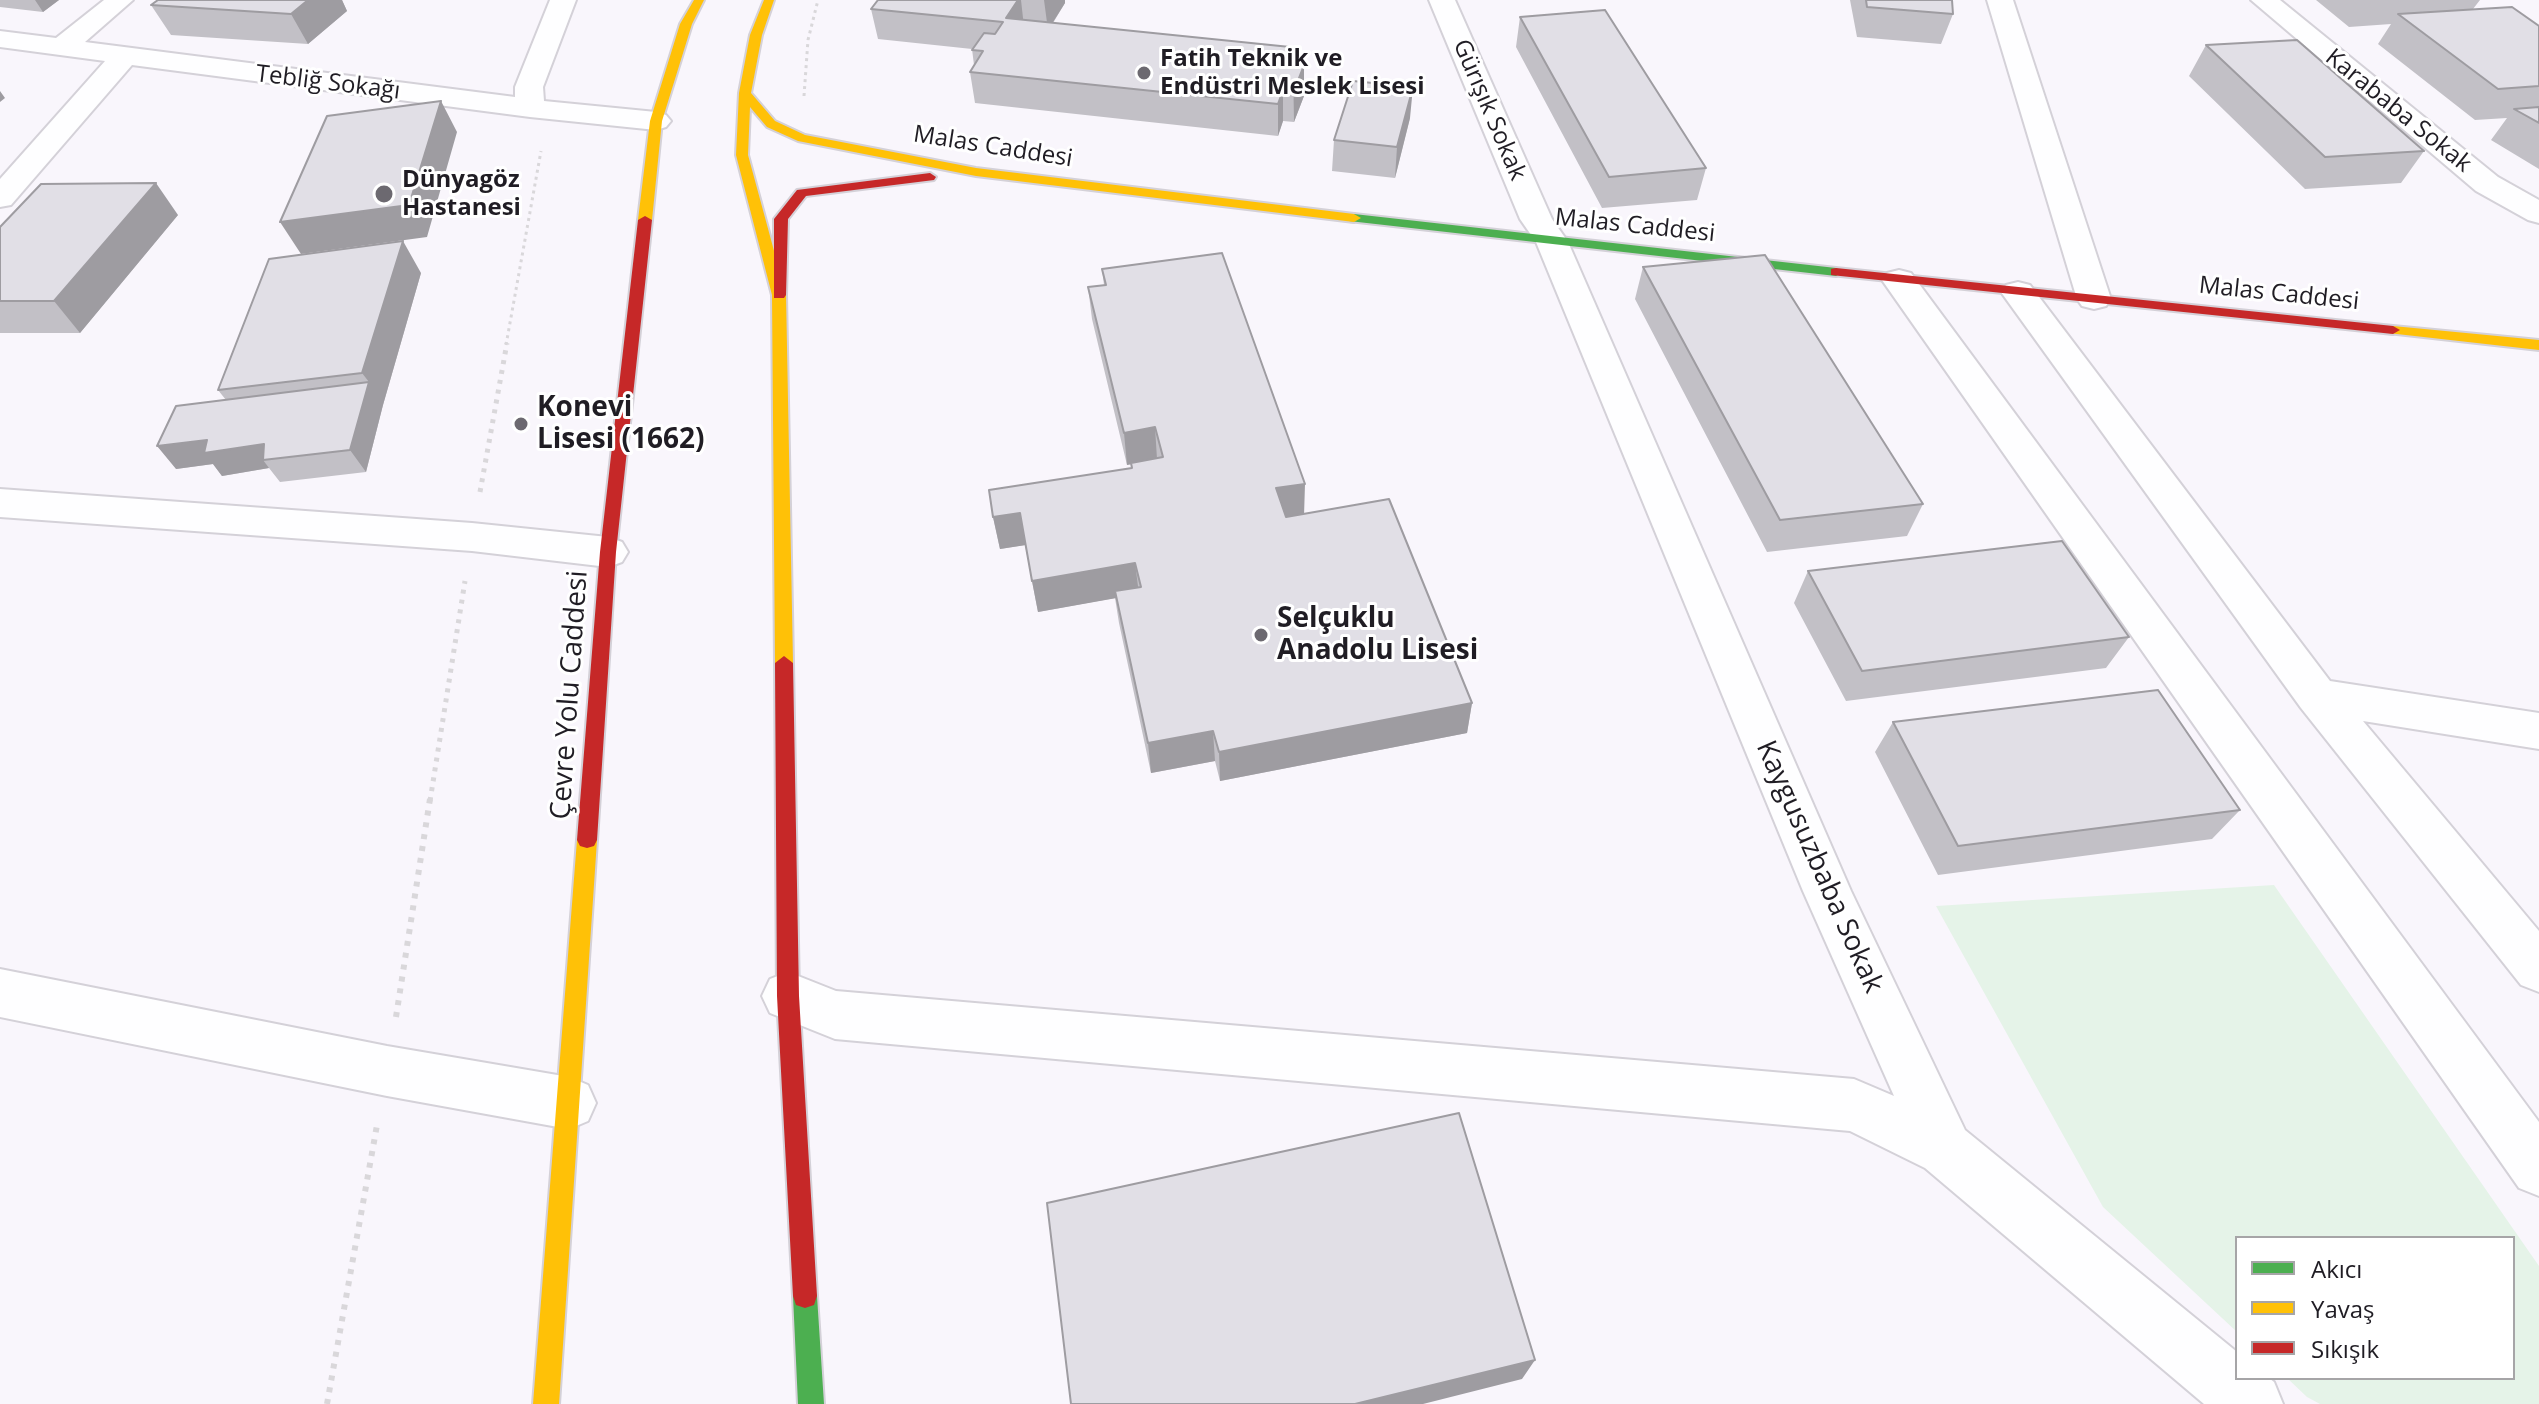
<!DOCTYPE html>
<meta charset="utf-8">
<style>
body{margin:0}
#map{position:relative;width:2539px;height:1404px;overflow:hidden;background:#f9f6fc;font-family:"Open Sans",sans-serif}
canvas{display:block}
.legend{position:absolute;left:2235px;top:1236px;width:280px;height:144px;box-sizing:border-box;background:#fff;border:2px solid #a6a5a7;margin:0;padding:10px 14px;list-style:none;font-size:24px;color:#201d24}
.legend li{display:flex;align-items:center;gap:16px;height:40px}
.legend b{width:40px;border:2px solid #a6a5a7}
</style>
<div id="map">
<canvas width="2539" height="1404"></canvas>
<ul class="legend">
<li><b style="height:10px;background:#4caf50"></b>Akıcı</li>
<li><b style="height:10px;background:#ffc107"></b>Yavaş</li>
<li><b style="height:10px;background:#c62828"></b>Sıkışık</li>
</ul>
</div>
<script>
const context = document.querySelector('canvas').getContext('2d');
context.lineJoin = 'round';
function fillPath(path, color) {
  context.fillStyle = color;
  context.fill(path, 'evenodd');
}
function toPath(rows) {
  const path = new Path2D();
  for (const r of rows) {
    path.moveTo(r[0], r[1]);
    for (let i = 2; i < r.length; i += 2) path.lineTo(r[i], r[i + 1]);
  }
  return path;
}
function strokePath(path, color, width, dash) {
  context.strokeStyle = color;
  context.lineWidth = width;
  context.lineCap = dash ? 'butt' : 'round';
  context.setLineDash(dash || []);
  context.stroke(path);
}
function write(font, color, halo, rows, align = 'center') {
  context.font = font + ' "Open Sans",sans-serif';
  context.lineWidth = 6;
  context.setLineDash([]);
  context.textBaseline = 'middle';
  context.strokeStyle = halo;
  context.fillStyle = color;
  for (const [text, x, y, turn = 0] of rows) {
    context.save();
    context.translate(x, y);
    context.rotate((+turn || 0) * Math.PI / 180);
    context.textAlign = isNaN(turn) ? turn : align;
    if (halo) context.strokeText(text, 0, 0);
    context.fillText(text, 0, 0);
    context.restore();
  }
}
const green = toPath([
 [2274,885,2539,1266,2539,1404,2320,1404,2307,1397,2287,1378,2513,1378,2513,1238,2237,1238,2237,1332,2103,1207,1936,906]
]);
const pathFar2 = toPath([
 [804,96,808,40,818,0],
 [506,345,541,151]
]);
const pathFar1 = toPath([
 [480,492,507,343],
 [430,801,465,581]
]);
const path = toPath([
 [396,1017,430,799],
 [327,1404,377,1125]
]);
const street = toPath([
 [104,0,133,0,85,42,515,97,515,87,550,0,576,0,543,87,544,101,656,112,666,115,671,121,666,127,656,130,530,117,132,65,11,205,0,207,0,179,105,61,0,47,0,31,56,38,104,0],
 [1429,0,1455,0,1552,219,1568,242,1851,891,1965,1130,2237,1352,2237,1378,2269,1378,2274,1382,2283,1404,2204,1404,1925,1168,1850,1131,835,1039,770,1013,762,996,770,979,788,972,836,991,1854,1079,1894,1096,1803,891,1536,242,1520,219,1429,0],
 [1987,0,2013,0,2111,299,2106,306,2094,309,2082,306,2077,299,1987,0],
 [2251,0,2280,0,2498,177,2539,200,2539,223,2528,220,2476,191,2251,0],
 [1899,270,1911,273,2539,1122,2539,1196,2519,1188,1882,280,1887,273,1899,270],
 [2018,282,2030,285,2330,681,2539,713,2539,749,2363,721,2539,931,2539,992,2521,985,2301,708,2001,292,2006,285,2018,282],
 [0,489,472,523,608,537,622,542,628,552,622,562,608,567,472,551,0,517,0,489],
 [0,969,387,1046,569,1077,588,1085,596,1103,588,1121,569,1129,387,1096,0,1017,0,969]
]);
const fast = toPath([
 [1354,214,1836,268,1843,272,1836,276,1349,221,1347,218,1354,214],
 [805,1284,814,1287,817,1296,824,1404,798,1404,793,1296,796,1287,805,1284]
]);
const slow = toPath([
 [694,0,704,0,692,24,662,121,652,220,645,224,638,220,650,121,680,24,694,0],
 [764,0,774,0,762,35,751,93,775,121,805,135,976,168,1354,214,1361,218,1354,222,976,176,798,141,767,127,750,107,748,155,786,295,793,663,784,670,775,663,772,295,736,155,739,93,750,35,764,0],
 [2393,326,2539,340,2539,350,2388,333,2388,327,2393,326],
 [587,832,594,834,597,840,559,1404,533,1404,577,840,580,834,587,832]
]);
const jam = toPath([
 [930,173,936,177,934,180,806,196,788,219,786,295,784,298,774,298,774,219,797,190,930,173],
 [645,216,652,220,616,552,597,840,594,846,587,848,580,846,577,840,600,552,638,220,645,216],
 [1836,268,2393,326,2400,330,2393,334,1831,275,1831,269,1836,268],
 [784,656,793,663,799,996,817,1296,814,1305,805,1308,796,1305,793,1296,777,996,775,663,784,656]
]);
const wall = toPath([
 [0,0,59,0,43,12,0,7],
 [158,0,342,0,347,11,308,44,171,35,151,5],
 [878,0,1065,0,1065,3,1053,23,1304,65,1304,96,1294,122,1283,121,1278,136,975,103,970,72,974,65,972,49,878,39,871,9],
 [1850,0,1952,0,1953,14,1941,44,1857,37],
 [2316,0,2480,0,2473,9,2539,26,2539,169,2491,140,2507,118,2475,120,2378,44,2391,24,2349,27],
 [1520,17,1706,168,1697,200,1602,208,1516,47],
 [2206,45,2424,151,2401,183,2305,189,2189,76],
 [1410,118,1395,178,1332,171,1334,140],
 [178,215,80,333,0,333,0,227],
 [1643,267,1923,504,1907,536,1767,552,1635,299],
 [1102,269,1304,514,1472,703,1467,733,1220,781,1215,761,1151,773,1119,623,1115,598,1038,612,1025,545,1000,549,993,517,1132,468,1131,464,1127,465,1092,319,1088,287,1104,285],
 [421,273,383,405,366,472,280,482,269,468,222,476,213,464,176,469,226,400,218,390],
 [1808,571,2129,637,2106,668,1846,701,1794,603],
 [1893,722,2240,810,2212,839,1938,875,1875,752]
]);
const shadedWall = toPath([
 [35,0,59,0,43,12],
 [308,0,342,0,347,11,308,44,291,14],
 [1018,0,1021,0,1024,27,1006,18],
 [1044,0,1065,0,1065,3,1048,30],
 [1300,48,1299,78,1304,65,1304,96,1294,122,1293,64],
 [1413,87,1410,118,1395,178,1397,147],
 [1283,90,1283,121,1278,136,1278,104],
 [0,91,5,98,0,102],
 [441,101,457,132,427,237,301,254,280,222],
 [156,183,178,215,80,333,54,301],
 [403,241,421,273,383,405,366,472,350,450,369,382,362,373],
 [1155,427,1157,459,1127,465,1124,433],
 [207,440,264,444,263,460,269,468,222,476,213,464,176,469,157,446],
 [1305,484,1304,516,1276,520,1276,488],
 [1020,513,1026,545,1000,549,993,517],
 [1135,563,1139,594,1038,612,1032,581],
 [1472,703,1467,733,1220,781,1219,752],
 [1213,731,1215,761,1151,773,1148,743],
 [1535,1360,1522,1379,1423,1404,1355,1404]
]);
const building = toPath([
 [158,0,308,0,291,14,151,5,158,0],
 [878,0,1018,0,1006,18,1300,48,1293,64,1304,65,1294,91,1283,90,1278,104,970,72,983,51,972,50,984,33,995,34,1003,22,871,9,878,0],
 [1866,0,1952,0,1953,14,1867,7,1866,0],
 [2512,7,2539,26,2539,86,2498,89,2398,14,2512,7],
 [1605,10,1706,168,1609,177,1520,17,1605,10],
 [2297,40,2424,151,2325,157,2206,45,2297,40],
 [1353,81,1413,87,1397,147,1334,140,1353,81],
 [441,101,409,205,280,222,327,116,441,101],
 [2539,107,2539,123,2514,109,2539,107],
 [156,183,54,301,0,301,0,227,41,184,156,183],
 [403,241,362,373,218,390,269,259,403,241],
 [1222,253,1305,484,1276,488,1286,517,1389,499,1472,703,1219,752,1213,731,1148,743,1115,591,1141,587,1135,563,1032,581,1020,513,993,517,989,490,1132,468,1131,463,1163,457,1155,427,1124,433,1088,287,1106,285,1102,269,1222,253],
 [1765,255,1923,504,1780,520,1643,267,1765,255],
 [369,382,350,450,263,460,264,444,204,453,207,440,157,446,176,406,369,382],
 [2062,541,2129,637,1862,671,1808,571,2062,541],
 [2158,690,2240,810,1958,846,1893,722,2158,690],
 [1459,1113,1535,1360,1355,1404,1071,1404,1047,1203,1459,1113]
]);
const markers = [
 [1144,73,8,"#6c6970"],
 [384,194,10,"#6c6970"],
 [521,424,8,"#6c6970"],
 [1261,635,8,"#6c6970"]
];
const farPoinames = [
 ["Fatih Teknik ve",1160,59],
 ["Endüstri Meslek Lisesi",1160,87],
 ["Dünyagöz",402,180],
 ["Hastanesi",402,208]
];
const farStreetnames = [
 ["Tebliğ Sokağı",328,83,7],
 ["Gürışık Sokak",1489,110,67],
 ["Karababa Sokak",2398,111,39],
 ["Malas Caddesi",993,147,9],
 ["Malas Caddesi",1635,226,6],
 ["Malas Caddesi",2279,294,6]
];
const poiNames = [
 ["Konevi",537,408],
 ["Lisesi (1662)",537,440],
 ["Selçuklu",1277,619],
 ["Anadolu Lisesi",1277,651]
];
const streetNames = [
 ["Çevre Yolu Caddesi",570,695,-86],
 ["Kaygusuzbaba Sokak",1819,867,66]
];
fillPath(green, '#e5f3e8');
strokePath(street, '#d4d1d8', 4);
strokePath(fast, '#d4d1d8', 4);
strokePath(slow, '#d4d1d8', 4);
strokePath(jam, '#d4d1d8', 4);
strokePath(pathFar2, '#d9d7da', 3, [3, 4]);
strokePath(pathFar1, '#d9d7da', 5, [4, 6]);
strokePath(path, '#d9d7da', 6, [5, 7]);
fillPath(street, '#fefeff');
fillPath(fast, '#4caf50');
fillPath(slow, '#ffc107');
fillPath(jam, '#c62828');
fillPath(wall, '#c2c0c6');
fillPath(shadedWall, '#9e9ca1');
fillPath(building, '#e1dfe6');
strokePath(building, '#9e9ca1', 2);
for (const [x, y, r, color] of markers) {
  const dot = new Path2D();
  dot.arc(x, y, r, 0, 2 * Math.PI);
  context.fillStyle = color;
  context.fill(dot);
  strokePath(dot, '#fff', 3);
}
write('bold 24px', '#201d24', '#fff', farPoinames, 'left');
write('24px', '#201d24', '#fff', farStreetnames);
write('bold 28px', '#201d24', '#fff', poiNames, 'left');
write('28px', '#201d24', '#fff', streetNames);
</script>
